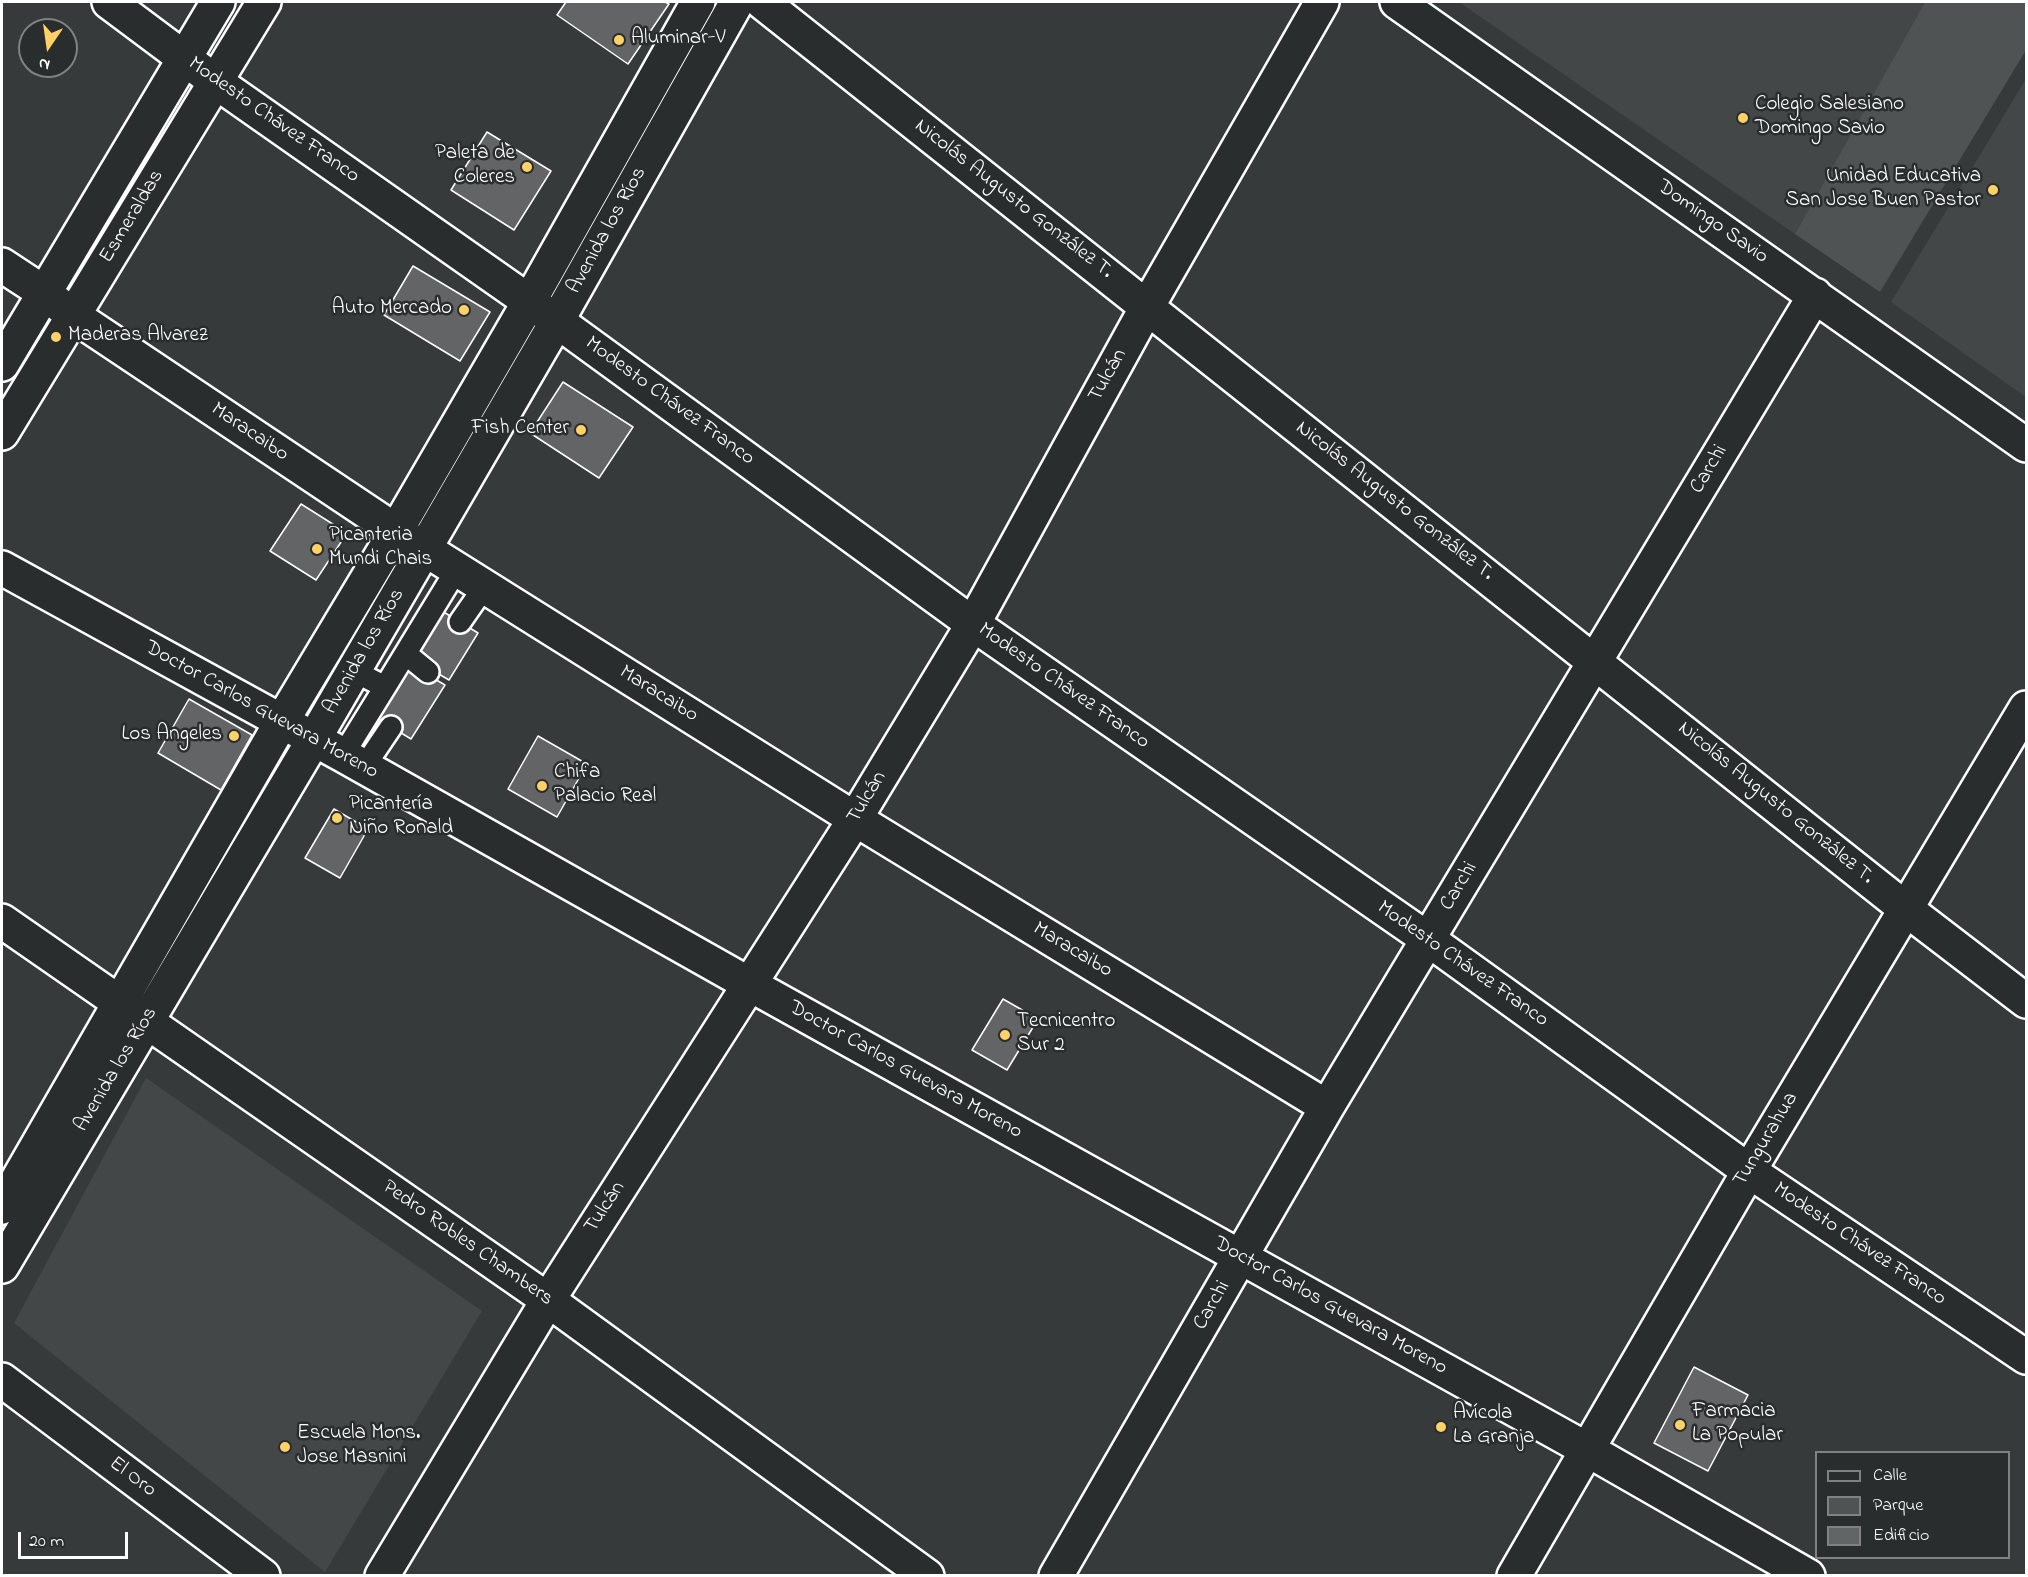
<!DOCTYPE html>
<meta charset="utf-8">
<style>
body{margin:0}
#map{position:relative;width:2028px;height:1577px;overflow:hidden;background:#373a3b;font-family:"Indie Flower",sans-serif}
canvas{display:block}
.frame{position:absolute;inset:0;border:3px solid #fff;pointer-events:none}
.legend{position:absolute;left:1815px;top:1451px;width:195px;height:108px;box-sizing:border-box;background:#2a2d2e;border:2px solid #7f8182;margin:0;padding:8px 10px;list-style:none;font-size:18px;color:#fff}
.legend li{display:flex;align-items:center;gap:12px;height:30px}
.legend b{width:30px;border:2px solid #7f8182}
.north{position:absolute;left:18px;top:18px;width:60px;height:60px;box-sizing:border-box;background:#2a2d2e;border:2px solid #7f8182;border-radius:50%;rotate:193deg;font-size:16px;font-weight:700;line-height:24px;text-align:center;color:#fff}
.north::after{content:'';display:block;margin:auto;width:21px;height:27px;background:#ffd166;clip-path:polygon(50% 0,100% 100%,50% 72%,0 100%)}
.scale{position:absolute;left:18px;top:1532px;width:110px;height:27px;box-sizing:border-box;border:3px solid #fff;border-top:0;padding-left:8px;font-size:18px;line-height:21px;white-space:nowrap;color:#fff;-webkit-text-stroke:4px #2a2d2e;paint-order:stroke}
</style>
<div id="map">
<canvas width="2028" height="1577"></canvas>
<div class="frame"></div>
<ul class="legend">
<li><b style="height:8px;background:#2a2d2e"></b>Calle</li>
<li><b style="height:16px;background:#505354"></b>Parque</li>
<li><b style="height:16px;background:#636465"></b>Edificio</li>
</ul>
<div class="north">N</div>
<div class="scale">20 m</div>
</div>
<script>
const context = document.querySelector('canvas').getContext('2d');
context.lineJoin = 'round';
function fillPath(path, color) {
  context.fillStyle = color;
  context.fill(path, 'evenodd');
}
function toPath(rows) {
  const path = new Path2D();
  for (const r of rows) {
    path.moveTo(r[0], r[1]);
    for (let i = 2; i < r.length; i += 2) path.lineTo(r[i], r[i + 1]);
  }
  return path;
}
function strokePath(path, color, width, dash) {
  context.strokeStyle = color;
  context.lineWidth = width;
  context.lineCap = dash ? 'butt' : 'round';
  context.setLineDash(dash || []);
  context.stroke(path);
}
function write(font, color, halo, rows, align = 'center') {
  context.font = font + ' "Indie Flower",sans-serif';
  context.lineWidth = 5;
  context.setLineDash([]);
  context.textBaseline = 'middle';
  context.strokeStyle = halo;
  context.fillStyle = color;
  for (const [text, x, y, turn = 0] of rows) {
    context.save();
    context.translate(x, y);
    context.rotate((+turn || 0) * Math.PI / 180);
    context.textAlign = isNaN(turn) ? turn : align;
    if (halo) context.strokeText(text, 0, 0);
    context.fillText(text, 0, 0);
    context.restore();
  }
}
const built = toPath([
 [1459,2,1925,2,1795,234],
 [2026,79,2026,397,1891,302],
 [146,1078,482,1311,325,1572,14,1323]
]);
const green = toPath([
 [1925,2,2026,2,2026,50,1880,292,1795,234]
]);
const building = toPath([
 [566,2,665,2,669,4,628,64,557,15,566,2],
 [487,132,551,171,514,230,451,190,487,132],
 [413,266,490,312,460,361,384,315,413,266],
 [563,382,633,427,599,478,530,433,563,382],
 [301,504,347,533,316,580,270,551,301,504],
 [442,611,478,633,449,680,413,659,442,611],
 [409,664,445,685,411,739,375,717,409,664],
 [189,699,252,735,221,790,158,753,189,699],
 [538,736,587,764,557,817,508,789,538,736],
 [334,809,368,829,340,878,305,858,334,809],
 [1003,999,1038,1019,1007,1070,972,1050,1003,999],
 [1694,1367,1748,1395,1708,1471,1654,1443,1694,1367]
]);
const service = toPath([
 [460,622,485,586],
 [406,654,428,672],
 [354,671,385,687,457,569],
 [343,755,385,687],
 [364,767,391,727]
]);
const minor = toPath([
 [109,2,216,82,557,321,973,624,1429,940,1749,1171,2026,1357],
 [762,2,1906,909,2026,1001],
 [1397,2,2026,445],
 [2,265,43,292,74,316,396,531,855,819,1327,1107],
 [2,921,548,1300,927,1576],
 [382,1576,548,1300,855,819,973,624,1147,307,1322,2],
 [1056,1576,1327,1107,1815,295]
]);
const tertiary = toPath([
 [2,568,343,755,749,984,1588,1450,1808,1576],
 [2,1380,263,1576]
]);
const secondary = toPath([
 [2,364,218,2],
 [2,433,264,2],
 [2,1207,282,721,396,531,529,302,698,2],
 [2,1266,314,739,557,321,737,2],
 [1514,1576,1749,1171,2026,708]
]);
const markers = [
 [619,40,6,"#ffd166"],
 [1743,118,6,"#ffd166"],
 [527,167,6,"#ffd166"],
 [1993,190,6,"#ffd166"],
 [464,310,6,"#ffd166"],
 [56,337,6,"#ffd166"],
 [581,430,6,"#ffd166"],
 [317,549,6,"#ffd166"],
 [234,736,6,"#ffd166"],
 [542,786,6,"#ffd166"],
 [337,818,6,"#ffd166"],
 [1005,1035,6,"#ffd166"],
 [1680,1425,6,"#ffd166"],
 [1441,1427,6,"#ffd166"],
 [285,1447,6,"#ffd166"]
];
const poiNames = [
 ["Aluminar-V",631,40],
 ["Colegio Salesiano",1755,106],
 ["Domingo Savio",1755,130],
 ["Paleta de",515,155,"right"],
 ["Coleres",515,179,"right"],
 ["Unidad Educativa",1981,178,"right"],
 ["San Jose Buen Pastor",1981,202,"right"],
 ["Auto Mercado",452,310,"right"],
 ["Maderas Alvarez",68,337],
 ["Fish Center",569,430,"right"],
 ["Picanteria",329,537],
 ["Mundi Chais",329,561],
 ["Los Angeles",222,736,"right"],
 ["Chifa",554,774],
 ["Palacio Real",554,798],
 ["Picantería",349,806],
 ["Niño Ronald",349,830],
 ["Tecnicentro",1017,1023],
 ["Sur 2",1017,1047],
 ["Farmacia",1692,1413],
 ["La Popular",1692,1437],
 ["Avícola",1453,1415],
 ["La Granja",1453,1439],
 ["Escuela Mons.",297,1435],
 ["Jose Masnini",297,1459]
];
const streetNames = [
 ["Modesto Chávez Franco",273,121,35],
 ["Nicolás Augusto González T.",1013,200,38],
 ["Esmeraldas",133,217,-59],
 ["Domingo Savio",1712,223,35],
 ["Avenida los Ríos",608,231,-61],
 ["Tulcán",1109,376,-61],
 ["Modesto Chávez Franco",669,402,36],
 ["Maracaibo",249,433,34],
 ["Carchi",1710,470,-59],
 ["Nicolás Augusto González T.",1394,502,38],
 ["Avenida los Ríos",365,652,-60],
 ["Modesto Chávez Franco",1063,687,35],
 ["Maracaibo",658,695,32],
 ["Doctor Carlos Guevara Moreno",261,711,29],
 ["Tulcán",868,798,-59],
 ["Nicolás Augusto González T.",1775,804,39],
 ["Carchi",1460,887,-59],
 ["Maracaibo",1072,951,31],
 ["Modesto Chávez Franco",1462,965,35],
 ["Avenida los Ríos",117,1070,-59],
 ["Doctor Carlos Guevara Moreno",905,1071,29],
 ["Tungurahua",1767,1140,-59],
 ["Tulcán",606,1208,-57],
 ["Pedro Robles Chambers",467,1244,35],
 ["Modesto Chávez Franco",1859,1245,34],
 ["Carchi",1213,1306,-60],
 ["Doctor Carlos Guevara Moreno",1330,1307,29],
 ["El Oro",132,1478,37]
];
fillPath(built, '#444748');
fillPath(green, '#505354');
fillPath(building, '#636465');
strokePath(building, '#fff', 1.5);
strokePath(service, '#fff', 26);
strokePath(minor, '#fff', 38);
strokePath(tertiary, '#fff', 38);
strokePath(secondary, '#fff', 38);
strokePath(service, '#2a2d2e', 21);
strokePath(minor, '#2a2d2e', 33);
strokePath(tertiary, '#2a2d2e', 33);
strokePath(secondary, '#2a2d2e', 33);
for (const [x, y, r, color] of markers) {
  const dot = new Path2D();
  dot.arc(x, y, r, 0, 2 * Math.PI);
  context.fillStyle = color;
  context.fill(dot);
  strokePath(dot, '#2a2d2e', 2);
}
write('21px', '#fff', '#2a2d2e', poiNames, 'left');
write('21px', '#fff', '#2a2d2e', streetNames);
</script>
